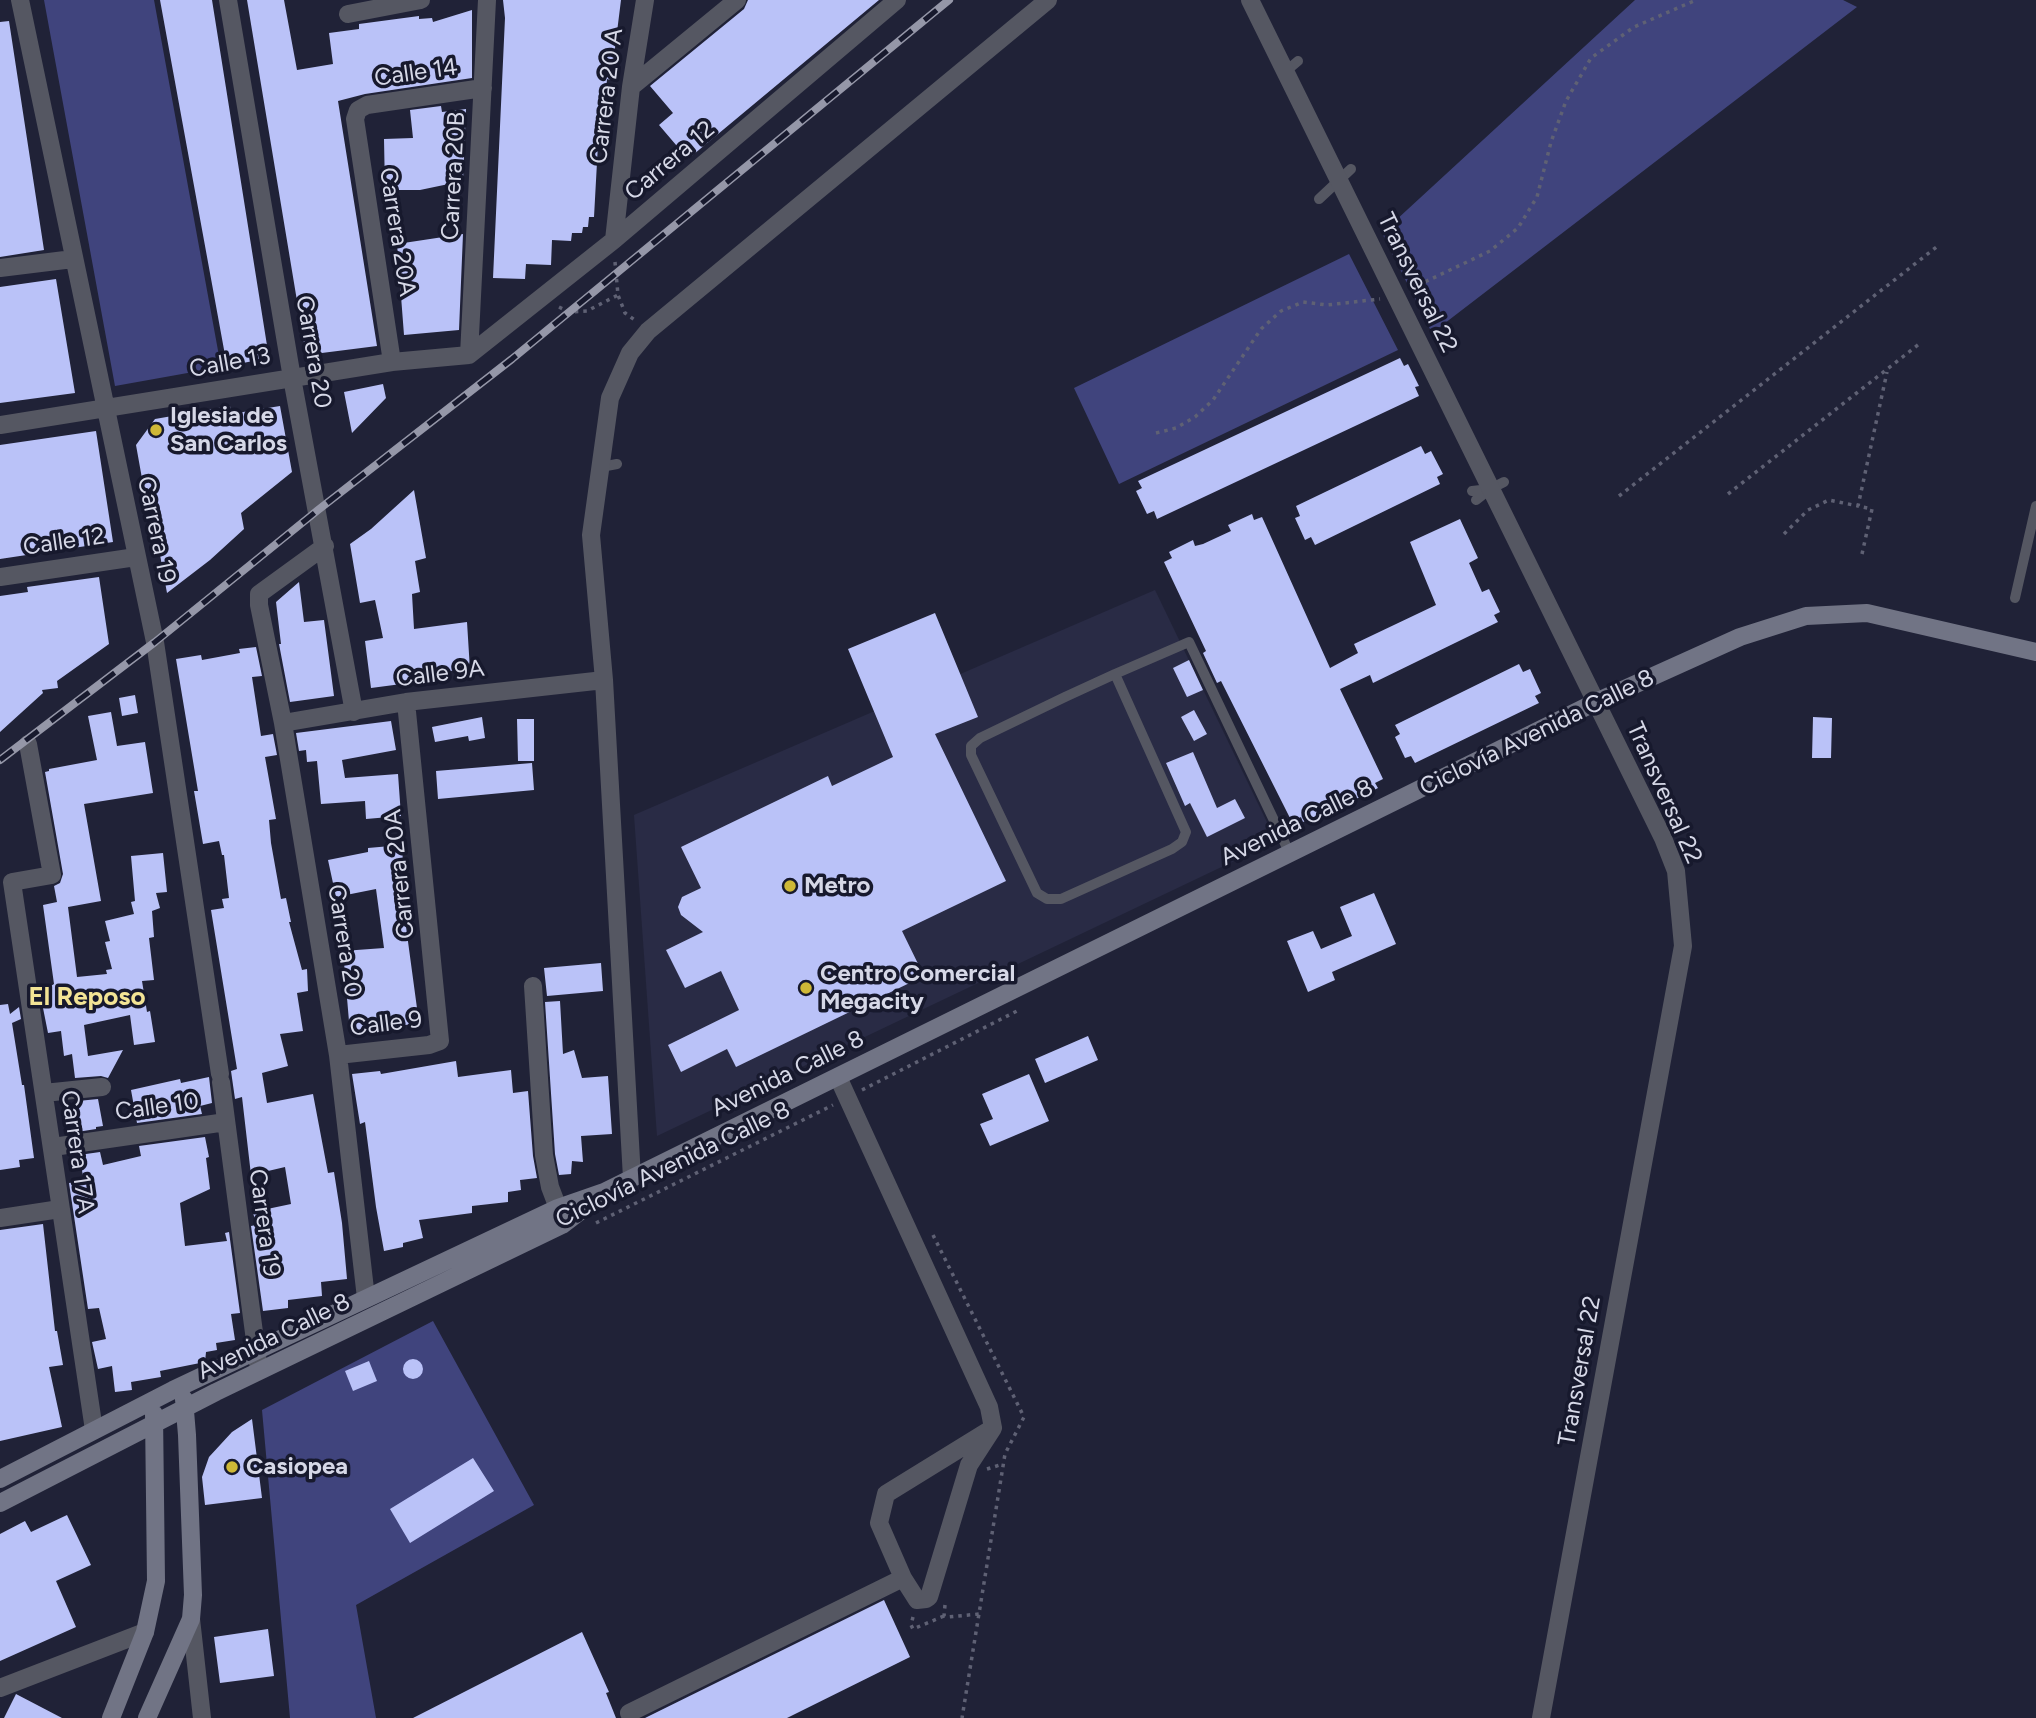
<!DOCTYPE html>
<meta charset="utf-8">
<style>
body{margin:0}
canvas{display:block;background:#202237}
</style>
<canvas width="2036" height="1718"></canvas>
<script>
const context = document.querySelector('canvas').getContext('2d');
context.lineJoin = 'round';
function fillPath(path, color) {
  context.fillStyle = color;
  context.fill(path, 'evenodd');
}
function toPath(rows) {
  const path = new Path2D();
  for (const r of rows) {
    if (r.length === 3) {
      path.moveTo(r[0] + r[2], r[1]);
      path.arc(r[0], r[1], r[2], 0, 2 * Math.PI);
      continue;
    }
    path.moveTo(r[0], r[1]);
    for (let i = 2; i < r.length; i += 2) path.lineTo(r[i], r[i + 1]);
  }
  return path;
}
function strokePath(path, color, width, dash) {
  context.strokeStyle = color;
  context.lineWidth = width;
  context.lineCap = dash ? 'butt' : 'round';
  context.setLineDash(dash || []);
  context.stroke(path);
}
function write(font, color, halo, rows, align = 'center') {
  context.font = font + ' Figtree,sans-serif';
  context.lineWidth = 7;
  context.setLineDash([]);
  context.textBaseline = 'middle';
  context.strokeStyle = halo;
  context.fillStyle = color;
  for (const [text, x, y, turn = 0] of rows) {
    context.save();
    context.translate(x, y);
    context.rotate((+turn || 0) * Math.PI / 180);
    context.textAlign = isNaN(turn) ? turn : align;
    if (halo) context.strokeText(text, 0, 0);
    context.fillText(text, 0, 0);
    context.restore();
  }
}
const built = toPath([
 [1155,590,1276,841,657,1136,634,815]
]);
const green = toPath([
 [44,0,154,0,221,367,115,386],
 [1635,0,1843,0,1857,7,1432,333,1382,233],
 [1349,254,1398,350,1119,484,1074,388],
 [433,1321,534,1505,356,1605,376,1718,290,1718,262,1410]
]);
const building = toPath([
 [160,0,212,0,269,358,227,366],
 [247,0,284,0,297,70,333,64,329,33,359,29,359,24,419,16,419,19,432,18,433,22,472,10,472,78,365,94,338,101,377,346,306,355],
 [503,0,621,0,611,80,607,79,602,144,598,144,594,217,589,217,588,227,583,227,582,233,572,233,571,241,552,240,551,265,526,264,525,279,493,278,505,18],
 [748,0,879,0,688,159,659,125,673,113,650,86,744,9],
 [9,21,44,250,0,257,0,22],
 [441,106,442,112,466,109,463,181,420,190,385,190,384,139,413,138,410,110],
 [463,234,459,330,404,335,397,244],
 [56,279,75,393,0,403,0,287],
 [1400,358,1404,366,1408,364,1419,386,1415,387,1419,396,1157,519,1154,511,1147,514,1136,491,1142,488,1138,481],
 [383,384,386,398,352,433,344,392],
 [230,406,231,414,280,406,292,472,241,513,244,529,210,560,167,593,152,511,148,512,136,445,155,419],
 [96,431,113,542,0,559,0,445],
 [1421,446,1425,454,1431,451,1443,474,1437,477,1440,484,1315,545,1311,537,1305,540,1295,518,1300,516,1296,506],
 [414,490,426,558,415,561,420,592,412,594,414,629,467,622,470,670,448,671,448,676,432,680,371,688,365,641,383,638,375,600,360,603,350,544,371,529],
 [1252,514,1254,520,1262,517,1330,668,1358,653,1354,644,1436,605,1410,542,1460,519,1478,558,1469,563,1482,592,1489,589,1500,612,1494,615,1498,622,1373,683,1370,675,1340,689,1383,779,1375,783,1378,788,1356,799,1354,794,1324,809,1325,812,1303,822,1301,817,1292,822,1221,681,1217,683,1203,653,1206,651,1164,562,1172,558,1169,552,1193,540,1195,546,1203,544,1231,531,1228,525],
 [99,577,109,644,57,681,58,688,42,690,43,693,0,732,0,596,28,592,27,587],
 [299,582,304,622,324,620,334,696,290,702,279,644,281,644,276,602],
 [935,613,978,717,935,734,1006,881,902,931,924,976,736,1067,727,1049,681,1072,668,1045,739,1010,721,971,685,988,666,950,703,932,681,915,678,907,682,897,701,888,681,847,828,776,832,786,893,757,848,649],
 [256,647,262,676,252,677,261,736,273,734,277,755,265,757,276,819,269,820,271,843,281,899,286,898,291,922,289,922,302,970,307,969,308,991,297,993,303,1031,280,1034,288,1066,262,1073,267,1103,313,1094,328,1173,334,1172,342,1223,347,1279,321,1282,322,1296,288,1300,288,1308,263,1311,251,1226,256,1225,253,1212,291,1204,285,1167,251,1175,242,1097,235,1099,231,1071,237,1069,211,910,224,908,222,899,229,898,224,855,222,855,219,841,203,844,194,791,198,791,176,659,201,655,202,660,240,653,239,649],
 [1189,660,1203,690,1187,697,1173,668],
 [1519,664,1523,672,1530,669,1541,693,1535,696,1539,703,1415,763,1411,756,1405,758,1395,737,1400,734,1395,725],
 [135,695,138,713,122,716,119,698],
 [1194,710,1207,734,1194,741,1181,717],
 [111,712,117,746,145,742,153,793,84,804,101,901,68,907,77,977,107,974,106,970,112,969,105,942,110,941,105,921,134,914,131,902,135,901,131,856,163,853,167,892,156,893,160,908,152,911,154,937,149,938,154,980,142,981,147,1012,150,1011,155,1042,134,1045,130,1015,84,1025,88,1056,123,1050,108,1078,101,1076,75,1078,72,1054,64,1056,61,1031,48,1033,40,993,54,984,43,905,57,902,54,886,60,883,63,874,45,772,49,771,49,769,97,760,88,716],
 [482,717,485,738,469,741,468,736,435,742,432,727],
 [1813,717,1832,718,1831,758,1812,758],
 [517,719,534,719,534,761,518,761],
 [391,721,396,750,342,760,345,778,398,774,401,816,366,819,365,801,321,804,317,761,307,762,306,750,299,751,296,733],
 [1193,752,1217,808,1235,799,1245,818,1207,837,1190,803,1185,806,1166,763],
 [532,763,534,790,438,799,436,771],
 [402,845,403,864,400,864,404,912,419,1023,350,1033,343,951,384,948,376,889,336,897,328,860,368,852,368,848],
 [1374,893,1396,944,1332,972,1335,980,1308,992,1287,941,1313,931,1321,949,1352,936,1340,907],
 [601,963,603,991,547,996,544,968],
 [560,1001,563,1054,574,1050,582,1078,608,1076,612,1134,581,1136,583,1162,572,1161,571,1174,559,1175,555,1154,545,1002],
 [8,1004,10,1014,19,1007,21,1019,12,1023,22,1085,24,1085,34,1158,19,1160,20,1167,0,1170,0,1005],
 [1088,1036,1098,1060,1045,1083,1035,1059],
 [456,1061,458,1077,511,1070,513,1093,528,1091,533,1156,537,1178,520,1180,521,1190,508,1192,508,1202,472,1206,472,1213,419,1220,423,1238,403,1243,403,1247,384,1251,376,1207,365,1122,360,1124,352,1074,380,1071,381,1074],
 [1029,1074,1049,1121,990,1146,980,1124,993,1119,982,1094],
 [209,1077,212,1103,200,1106,202,1114,137,1123,131,1090,180,1079,181,1083],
 [98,1099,103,1126,96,1127,96,1129,77,1132,74,1113,79,1112,78,1101],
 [205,1137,209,1157,206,1158,210,1189,180,1203,185,1246,227,1241,225,1233,229,1232,240,1313,231,1314,235,1340,216,1343,217,1350,206,1352,205,1362,160,1371,161,1377,131,1382,132,1390,115,1392,112,1366,98,1369,92,1342,106,1339,99,1308,88,1309,69,1183,84,1181,79,1155,100,1152,103,1165,141,1156,139,1146],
 [43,1224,55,1331,57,1331,63,1365,49,1367,62,1427,0,1441,0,1230],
 [413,1369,10],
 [369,1361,377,1381,353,1391,345,1371],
 [252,1419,262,1498,205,1505,202,1477,209,1457,232,1432],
 [473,1458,494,1491,410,1543,390,1509],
 [67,1515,91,1565,56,1581,76,1627,0,1661,0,1534,25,1521,31,1532],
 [884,1600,910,1657,787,1718,645,1718],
 [268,1629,274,1676,220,1683,214,1637],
 [582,1632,609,1692,606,1693,616,1718,413,1718],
 [16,1694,62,1718,4,1718]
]);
const path = toPath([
 [615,262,618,295,625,313,636,321],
 [1410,289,1490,251,1518,228,1537,197,1551,142,1566,101,1591,58,1634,27,1696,0],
 [559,307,569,312,587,311,618,295],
 [1156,433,1176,428,1195,417,1213,400,1261,329,1281,311,1303,302,1327,305,1380,299],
 [1728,494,1919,344],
 [1619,496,1939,245],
 [1784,534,1808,510,1829,500,1858,506],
 [1862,554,1872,509,1858,506,1887,372],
 [862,1090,1017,1011],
 [596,1223,833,1105],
 [933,1235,1024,1417,1005,1454,962,1718],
 [987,1469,1003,1464],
 [945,1605,944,1616,948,1617,979,1614],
 [913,1617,911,1625,913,1629,944,1616]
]);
const service = toPath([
 [1285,72,1298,61],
 [1319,199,1351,169],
 [601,467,617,464],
 [1490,489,1504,482],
 [1472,491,1490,489,1476,500],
 [2015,598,2036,506],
 [1115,674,1186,832,1182,842,1172,849,1061,899,1047,899,1037,893,971,755,971,746,980,738,1065,697,1115,674,1189,642,1290,854]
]);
const minor = toPath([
 [20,0,155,642,220,1074],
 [228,0,292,378,354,712],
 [1250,0,1663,838,1676,871,1683,946,1541,1718],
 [348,14,421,0],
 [631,87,737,0],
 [614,240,631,87,645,0],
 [0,268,73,259],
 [469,355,614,240,897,0],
 [469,355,487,0],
 [392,362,355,119,358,110,367,105,483,88],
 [0,425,392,362,469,355],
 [325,546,259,594,259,605,283,723,338,1055,366,1298],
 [0,577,136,557],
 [283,723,406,702,604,680],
 [28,744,52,875,12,882,94,1430],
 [533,986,544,1155,550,1187,558,1208],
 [338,1055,429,1045,440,1041,406,702],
 [838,1077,989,1407,993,1428,969,1465,929,1597,926,1599,917,1600,903,1578,879,1523,886,1494,993,1428],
 [221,1082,258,1363],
 [44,1093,102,1087],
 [53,1147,226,1122],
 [632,1178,604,680,591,535,610,398,630,353,648,331,1048,0],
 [0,1218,60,1209],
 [191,1619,202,1718],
 [0,1688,145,1632],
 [629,1713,903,1578]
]);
const secondary = toPath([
 [0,1479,173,1390,558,1208,604,1192,1596,702,1740,637,1806,616,1867,613,2036,652],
 [0,1503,216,1392,562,1225,592,1202],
 [111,1718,145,1632,156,1581,154,1414],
 [147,1718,191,1619,193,1595,187,1435,184,1399]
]);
const rail = toPath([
 [0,760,155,642,318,510,512,359,949,0]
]);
const markers = [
 [156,430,7,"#cfb837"],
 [790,886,7,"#cfb837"],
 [806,988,7,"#cfb837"],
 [232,1467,7,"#cfb837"]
];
const streetNames = [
 ["Calle 14",416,73,-8],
 ["Carrera 20 A",607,96,-83],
 ["Carrera 12",670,161,-40],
 ["Carrera 20B",454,176,-87],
 ["Carrera 20A",397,232,81],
 ["Transversal 22",1417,283,64],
 ["Carrera 20",313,352,80],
 ["Calle 13",230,363,-10],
 ["Carrera 19",156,530,78],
 ["Calle 12",64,542,-8],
 ["Calle 9A",440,674,-7],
 ["Ciclovía Avenida Calle 8",1537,733,-26],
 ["Transversal 22",1664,793,66],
 ["Avenida Calle 8",1297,823,-26],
 ["Carrera 20A",400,874,-96],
 ["Carrera 20",344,941,81],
 ["Calle 9",386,1024,-7],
 ["Avenida Calle 8",788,1074,-26],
 ["Calle 10",157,1107,-8],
 ["Carrera 17A",77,1152,82],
 ["Ciclovía Avenida Calle 8",673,1165,-26],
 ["Carrera 19",264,1223,82],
 ["Avenida Calle 8",274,1337,-26],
 ["Transversal 22",1580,1371,-80]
];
const poiNames = [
 ["Iglesia de",170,416],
 ["San Carlos",170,444],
 ["Metro",804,886],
 ["Centro Comercial",820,974],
 ["Megacity",820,1002],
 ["Casiopea",246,1467]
];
const neighbourhoodNames = [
 ["El Reposo",87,997]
];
fillPath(built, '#292b45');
fillPath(green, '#40447d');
fillPath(building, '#bac2f8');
strokePath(path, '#5f6174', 3.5, [3.5, 5]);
strokePath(service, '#555762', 10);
strokePath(minor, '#555762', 18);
strokePath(secondary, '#717485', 18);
strokePath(rail, '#9597a8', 8);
strokePath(rail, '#17192d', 5, [16]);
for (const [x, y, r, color] of markers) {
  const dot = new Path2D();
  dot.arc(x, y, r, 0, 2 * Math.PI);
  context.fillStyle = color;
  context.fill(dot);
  strokePath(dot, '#17192d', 2.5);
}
write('24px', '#d6d8e7', '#17192d', streetNames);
write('bold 24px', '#d6d8e7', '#17192d', poiNames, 'left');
write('bold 26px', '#f3e495', '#17192d', neighbourhoodNames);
</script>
